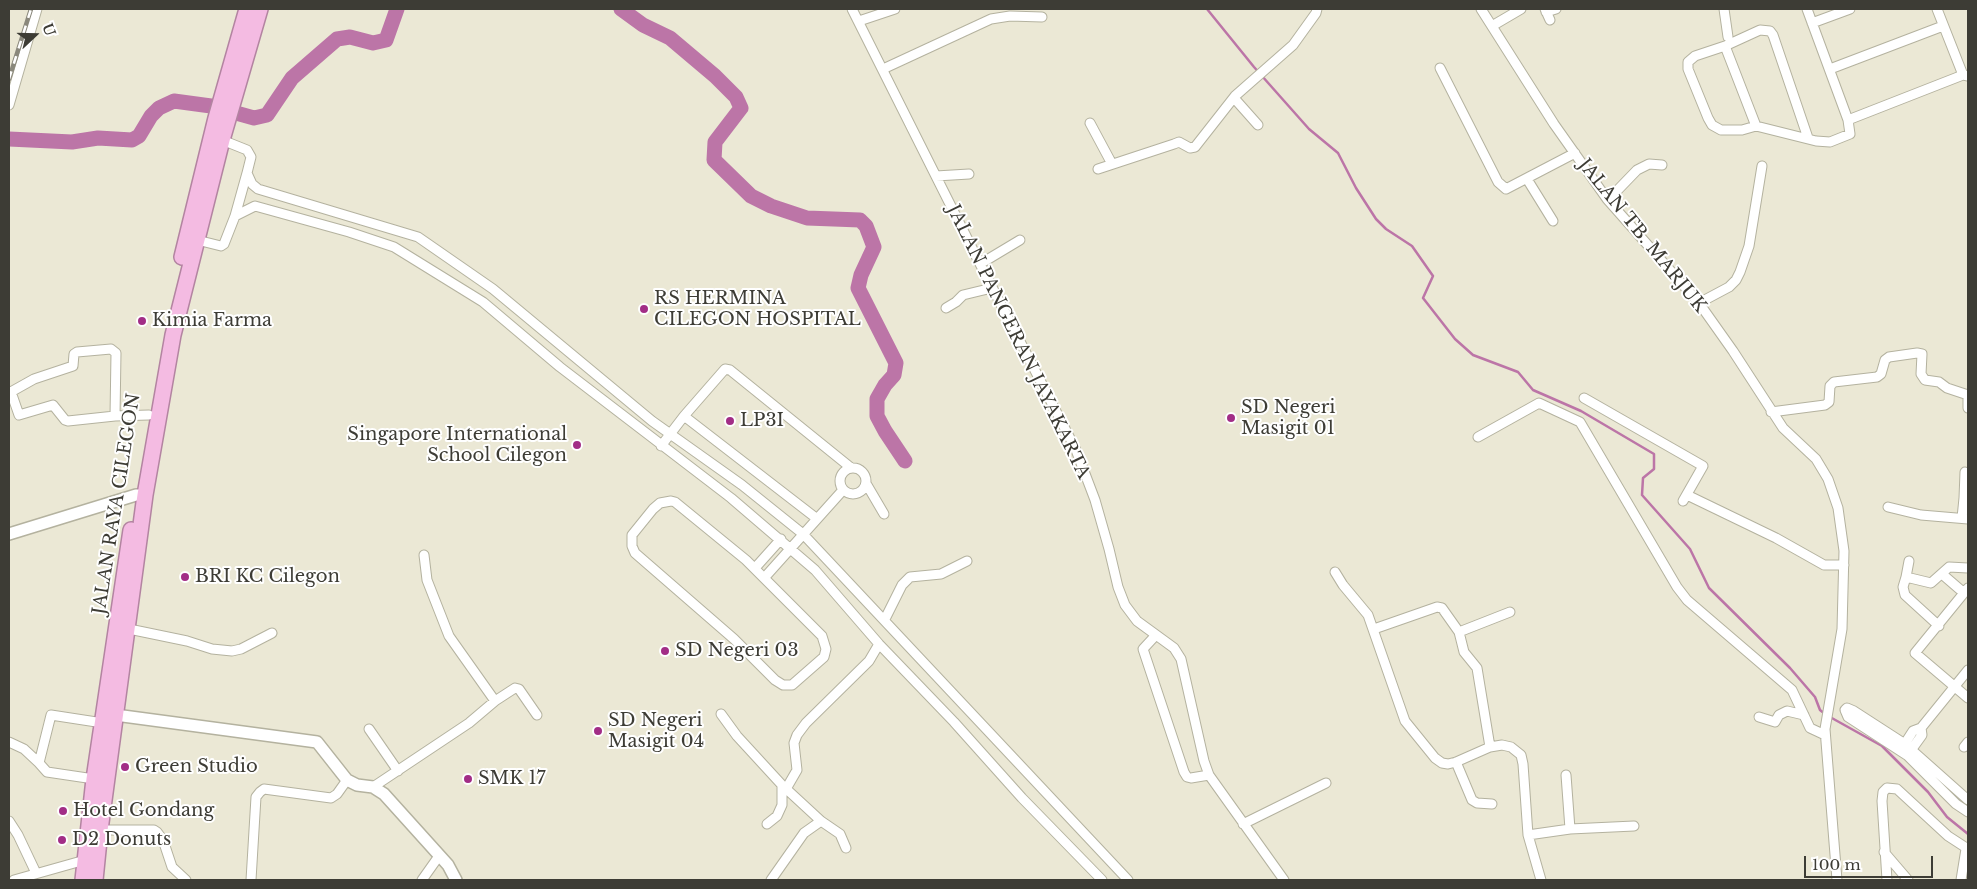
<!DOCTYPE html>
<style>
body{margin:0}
#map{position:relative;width:1977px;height:889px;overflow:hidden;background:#ebe8d5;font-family:"Libre Baskerville",serif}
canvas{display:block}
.frame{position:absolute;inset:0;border:10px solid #3d3c35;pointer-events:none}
.north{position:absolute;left:10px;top:10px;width:50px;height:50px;-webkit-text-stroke:4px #fff;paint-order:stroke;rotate:69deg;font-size:14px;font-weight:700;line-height:20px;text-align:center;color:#3d3c35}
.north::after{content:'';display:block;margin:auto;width:18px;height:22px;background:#3d3c35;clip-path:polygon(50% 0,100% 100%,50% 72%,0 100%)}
.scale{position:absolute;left:1804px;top:856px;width:129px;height:22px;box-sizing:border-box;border:2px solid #3d3c35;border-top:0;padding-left:6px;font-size:15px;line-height:18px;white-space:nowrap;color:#3d3c35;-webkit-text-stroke:4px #fff;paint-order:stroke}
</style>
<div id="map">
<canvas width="1977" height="889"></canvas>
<div class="frame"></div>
<div class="north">U</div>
<div class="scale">100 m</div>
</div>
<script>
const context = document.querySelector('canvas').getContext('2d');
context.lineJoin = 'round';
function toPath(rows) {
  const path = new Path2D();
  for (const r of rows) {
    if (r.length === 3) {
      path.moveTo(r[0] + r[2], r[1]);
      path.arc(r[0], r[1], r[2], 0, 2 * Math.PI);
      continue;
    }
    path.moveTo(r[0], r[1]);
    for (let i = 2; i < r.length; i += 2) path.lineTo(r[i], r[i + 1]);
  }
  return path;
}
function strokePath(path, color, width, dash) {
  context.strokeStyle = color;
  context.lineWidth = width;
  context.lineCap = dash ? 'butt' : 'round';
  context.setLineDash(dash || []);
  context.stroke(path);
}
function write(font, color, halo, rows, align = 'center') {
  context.font = font + ' "Libre Baskerville",serif';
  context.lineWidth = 4;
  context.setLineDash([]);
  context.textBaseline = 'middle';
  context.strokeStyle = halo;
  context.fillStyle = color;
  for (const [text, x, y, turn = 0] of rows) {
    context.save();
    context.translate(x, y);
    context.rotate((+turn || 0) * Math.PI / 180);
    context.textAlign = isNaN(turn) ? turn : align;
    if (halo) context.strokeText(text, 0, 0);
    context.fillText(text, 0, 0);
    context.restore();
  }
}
const stream = toPath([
 [1207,9,1254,67,1309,129,1338,153,1356,188,1376,219,1386,229,1412,246,1433,276,1423,298,1455,339,1473,355,1518,372,1533,390,1581,411,1654,454,1654,469,1643,478,1642,495,1690,549,1709,588,1790,668,1815,697,1820,710,1825,714],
 [1830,717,1882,746,1928,792,1947,817,1968,834]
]);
const river = toPath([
 [621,9,643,25,670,38,715,76,736,97,741,108,715,142,714,160,751,196,771,206,807,218,860,220,866,226,874,247,861,275,858,288,896,363,894,375,885,385,877,399,877,416,885,431,905,461],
 [9,139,72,142,98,138,132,140,139,136,151,116,159,108,174,101,211,106,254,118,267,115,292,78,337,39,350,37,373,43,386,40,397,9]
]);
const minor = toPath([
 [852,9,976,256,1076,450,1095,500,1109,549,1118,587,1125,605,1137,621,1174,648,1181,659,1204,761,1209,775,1284,880],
 [1481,9,1554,124,1607,199,1699,303,1733,351,1783,428,1816,459,1828,479,1838,508,1844,551,1842,629,1825,729,1837,880],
 [1545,9,1550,20],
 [1724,9,1728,37],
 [1807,9,1848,120,1963,75,1968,76],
 [1937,9,1963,75],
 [1546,12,1556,9],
 [859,21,895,9],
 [1812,23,1850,9],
 [1492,26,1521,9],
 [1725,46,1756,126],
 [1440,68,1498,182,1506,189,1575,153],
 [883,69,991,19,1010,16,1042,17],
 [1830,69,1943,26],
 [1234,98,1258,125],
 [9,105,37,9],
 [1090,123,1112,164],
 [1808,138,1773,35,1770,31,1760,30,1725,46,1695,56,1688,62,1688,69,1708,118,1712,125,1721,130,1742,130,1756,126,1816,141,1830,142,1850,134,1848,120],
 [222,140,247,150,251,157,247,173,252,184,258,189,418,237,493,289,652,421,742,485,803,534,1128,880],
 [1098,169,1174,144,1179,142,1190,148,1195,147,1235,96,1293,45,1316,13,1317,9],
 [936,176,969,174],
 [1527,179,1553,221],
 [1608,200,1637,170,1649,164,1662,165],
 [235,216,247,173],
 [197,240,221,246,224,244,235,216,255,206,349,232,394,247,483,302,560,367,731,498,815,570,879,644,954,722,1022,798,1102,880],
 [980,264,1020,240],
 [1699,303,1729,287,1736,280,1740,272,1749,246,1762,166],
 [946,308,956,302,963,295,992,288],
 [11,392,19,415,53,405,65,420,68,421,115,416],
 [9,393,34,379,73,366,74,354,77,352,111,349,116,353,115,416,149,415],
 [1968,397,1968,408],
 [1584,398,1703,466,1683,501],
 [1771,412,1825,405,1829,402,1830,386,1834,382,1877,377,1881,374,1885,360,1889,357,1917,353,1922,354,1921,374,1925,380,1939,382,1947,388,1968,395],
 [684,416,816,518],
 [1478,437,1539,403,1580,422,1677,587,1687,600,1792,690,1810,728,1825,735],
 [661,446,684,416,725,369,730,370,850,467],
 [853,481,13],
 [867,485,884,514],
 [1687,495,1776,538,1824,565,1844,565],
 [1964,498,1965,472],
 [671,501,675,502,746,560,822,636,826,649,824,657,792,685,783,685,775,680,734,639,635,553,632,546,632,535,653,509,660,503,671,501],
 [1888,507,1921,515,1968,519],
 [1962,518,1964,498,1968,498],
 [424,555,427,580,449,636,495,701],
 [755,568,781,539],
 [1335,572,1343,585,1368,615,1405,721,1435,758,1442,763,1448,764,1456,762,1490,747,1502,745,1511,747,1521,755,1523,764,1528,835,1541,880],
 [1942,574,1964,593],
 [765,577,843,490],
 [1906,577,1909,561],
 [1968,588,1915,653,1968,698],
 [885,619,902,585,910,577,941,574,967,561],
 [1939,626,1905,595,1903,587,1906,577,1931,583,1949,567,1968,568],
 [129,629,187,641,212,649,232,651,241,649,272,633],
 [1374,629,1437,607,1442,608,1459,632,1464,652,1477,668,1490,747],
 [1459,632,1510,612],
 [1156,635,1143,649,1184,772,1187,777,1191,778,1209,775],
 [721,714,737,736,782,785,821,821,840,834,846,848],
 [1759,717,1775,722,1779,715,1787,711,1804,715],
 [369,729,398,771],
 [9,742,24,749,39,763,51,715,103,723],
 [1964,747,1968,742],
 [1902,748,1913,731,1921,728,1968,670],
 [1909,753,1922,735,1921,728],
 [1456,762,1472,800,1477,803,1492,804],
 [39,763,47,772,94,779],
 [1566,775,1570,829],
 [373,787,469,723,495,701,515,688,519,689,537,715],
 [786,789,797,770,794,743,797,735,806,723,869,661,879,644],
 [1968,800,1905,744,1854,711,1847,708,1845,710,1848,717,1908,756,1956,804,1968,812],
 [9,821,18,835,36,873],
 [767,824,777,816,782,805,782,785],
 [1243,824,1326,783],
 [100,830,154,830,157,832,163,840,172,867,186,880],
 [1528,835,1570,829,1634,826],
 [1884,852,1908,880],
 [14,880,85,860],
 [251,880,256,797,260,792,264,789,331,798,337,794,347,780],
 [422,880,439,856],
 [771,880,804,833,821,821],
 [1887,880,1882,801,1883,792,1887,788,1897,789,1948,836,1968,849],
 [1961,880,1966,849]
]);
const tertiary = toPath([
 [9,534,136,495,145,495],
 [108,714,317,742,347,780,357,785,373,787,384,794,448,865,456,880]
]);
const trunk = toPath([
 [182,257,216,118,247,9],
 [83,880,94,779,131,530],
 [95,880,100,830,145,495,173,335,222,140,260,9]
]);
const rail = toPath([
 [9,79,31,9]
]);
const markers = [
 [644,309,5,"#a22d86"],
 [142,321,5,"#a22d86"],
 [1231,418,5,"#a22d86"],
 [730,421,5,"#a22d86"],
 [577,445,5,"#a22d86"],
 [185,577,5,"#a22d86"],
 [665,651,5,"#a22d86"],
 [598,731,5,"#a22d86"],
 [125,767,5,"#a22d86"],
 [468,779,5,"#a22d86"],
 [63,811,5,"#a22d86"],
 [62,840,5,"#a22d86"]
];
const streetNames = [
 ["JALAN TB. MARJUK",1642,236,51],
 ["JALAN PANGERAN JAYAKARTA",1018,342,64],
 ["JALAN RAYA CILEGON",117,504,-81]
];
const poiNames = [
 ["RS HERMINA",654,299],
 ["CILEGON HOSPITAL",654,320],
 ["Kimia Farma",152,321],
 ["SD Negeri",1241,408],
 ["Masigit 01",1241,429],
 ["LP3I",740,421],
 ["Singapore International",567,435,"right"],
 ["School Cilegon",567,456,"right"],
 ["BRI KC Cilegon",195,577],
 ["SD Negeri 03",675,651],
 ["SD Negeri",608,721],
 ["Masigit 04",608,742],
 ["Green Studio",135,767],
 ["SMK 17",478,779],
 ["Hotel Gondang",73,811],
 ["D2 Donuts",72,840]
];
strokePath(stream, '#bc75a7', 2.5);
strokePath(river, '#bc75a7', 15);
strokePath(minor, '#b4b29f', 11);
strokePath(tertiary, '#b4b29f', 14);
strokePath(trunk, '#b384a1', 18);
strokePath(minor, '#fff', 9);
strokePath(tertiary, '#fff', 11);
strokePath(trunk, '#f4bbe2', 15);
strokePath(rail, '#8a887c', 4.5);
strokePath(rail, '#fff', 2.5, [8]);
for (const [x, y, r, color] of markers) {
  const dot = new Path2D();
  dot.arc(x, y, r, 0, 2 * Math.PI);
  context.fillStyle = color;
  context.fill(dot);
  strokePath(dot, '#fff', 2);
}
write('18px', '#3d3c35', '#fff', streetNames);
write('18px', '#3d3c35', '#fff', poiNames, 'left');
</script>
